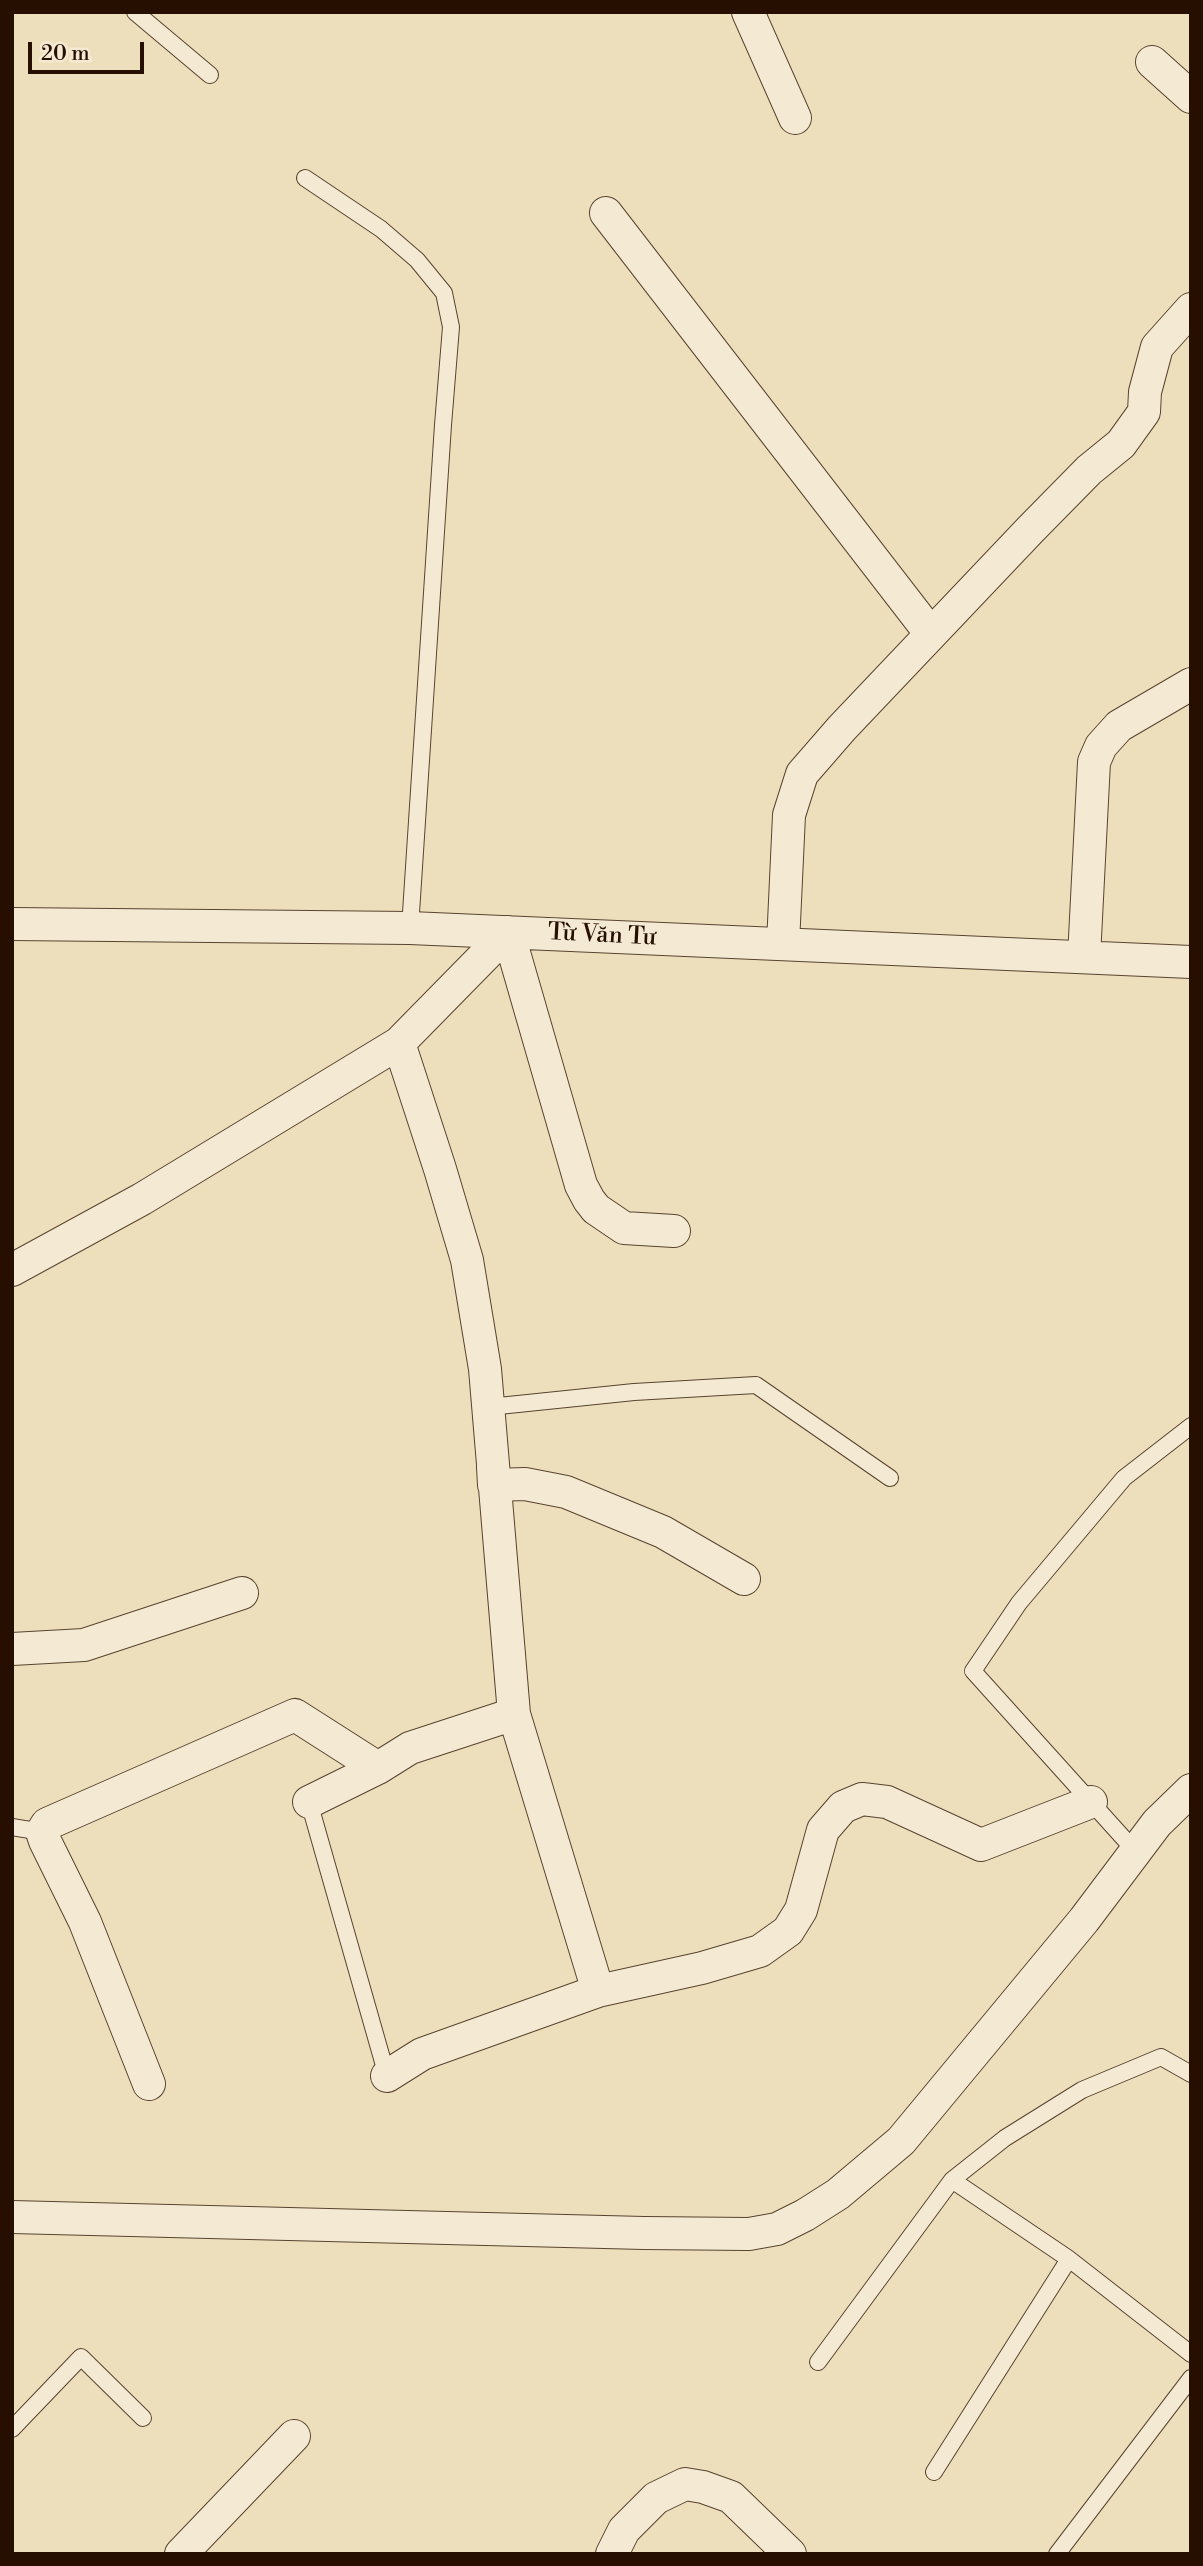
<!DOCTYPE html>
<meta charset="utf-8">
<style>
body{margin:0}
#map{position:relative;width:1203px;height:2566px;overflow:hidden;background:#eedfbc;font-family:"Libre Bodoni",serif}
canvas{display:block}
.frame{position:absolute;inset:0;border:14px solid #260f00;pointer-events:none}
.scale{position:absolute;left:28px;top:42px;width:116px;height:32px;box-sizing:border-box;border:4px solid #260f00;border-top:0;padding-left:9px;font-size:21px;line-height:24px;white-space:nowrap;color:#260f00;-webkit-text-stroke:5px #f4ead3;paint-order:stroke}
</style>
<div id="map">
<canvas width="1203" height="2566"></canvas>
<div class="frame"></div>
<div class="scale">20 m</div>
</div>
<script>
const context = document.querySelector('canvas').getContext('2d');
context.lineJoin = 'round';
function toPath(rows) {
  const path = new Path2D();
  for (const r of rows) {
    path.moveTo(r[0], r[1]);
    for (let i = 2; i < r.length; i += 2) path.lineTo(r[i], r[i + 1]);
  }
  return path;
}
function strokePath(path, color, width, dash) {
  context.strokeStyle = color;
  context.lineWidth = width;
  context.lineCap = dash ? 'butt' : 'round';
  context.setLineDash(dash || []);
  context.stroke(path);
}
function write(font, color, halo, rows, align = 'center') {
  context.font = font + ' "Libre Bodoni",serif';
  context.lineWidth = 5;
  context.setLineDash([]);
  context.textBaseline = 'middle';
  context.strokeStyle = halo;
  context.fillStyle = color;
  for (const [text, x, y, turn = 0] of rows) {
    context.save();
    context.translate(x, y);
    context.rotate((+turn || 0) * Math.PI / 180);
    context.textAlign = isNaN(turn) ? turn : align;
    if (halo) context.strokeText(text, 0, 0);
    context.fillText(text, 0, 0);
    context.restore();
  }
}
const lane = toPath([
 [135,12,210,75],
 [305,178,381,229,417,260,444,293,451,327,443,425,410,928],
 [489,1407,634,1392,756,1385,890,1478],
 [309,1802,387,2076],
 [12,1827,42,1832],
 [1136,1852,973,1671,1019,1603,1124,1478,1191,1426],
 [952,2180,1069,2259,1191,2354],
 [818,2362,952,2180,1005,2138,1082,2090,1161,2057,1191,2074],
 [12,2429,81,2357,143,2418],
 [934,2472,1069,2259],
 [1057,2554,1191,2378]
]);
const street = toPath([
 [748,12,795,118],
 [1152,62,1191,97],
 [606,213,931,634],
 [12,924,410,928,1191,962],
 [783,944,789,815,802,774,842,728,1030,530,1089,470,1121,444,1144,412,1145,392,1157,347,1191,309],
 [1084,957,1094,762,1101,746,1119,726,1191,684],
 [12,1270,142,1199,399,1043,508,932,581,1185,589,1200,596,1209,624,1228,674,1231],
 [493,1467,494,1485,525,1484,566,1492,663,1532,744,1579],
 [12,1649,84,1645,242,1593],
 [309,1802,378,1768,410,1748,514,1714],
 [598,1991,702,1968,760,1951,788,1931,801,1910,823,1830,843,1807,862,1799,887,1802,981,1845,1091,1802],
 [387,2076,422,2054,598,1991,514,1714,485,1369,467,1260,440,1169,399,1043],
 [149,2084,85,1922,45,1841,42,1832,47,1824,295,1715,378,1768],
 [12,2217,644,2233,749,2234,777,2229,805,2215,838,2194,901,2141,1084,1920,1157,1823,1191,1790],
 [181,2554,294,2436],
 [612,2554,624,2530,656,2498,685,2484,703,2487,731,2497,790,2554]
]);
const streetNames = [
 ["Từ Văn Tư",602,936,3]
];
strokePath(lane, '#58432f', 18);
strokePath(street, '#58432f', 34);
strokePath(lane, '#f4ead3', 16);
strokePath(street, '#f4ead3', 32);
write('24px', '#260f00', '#f4ead3', streetNames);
</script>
